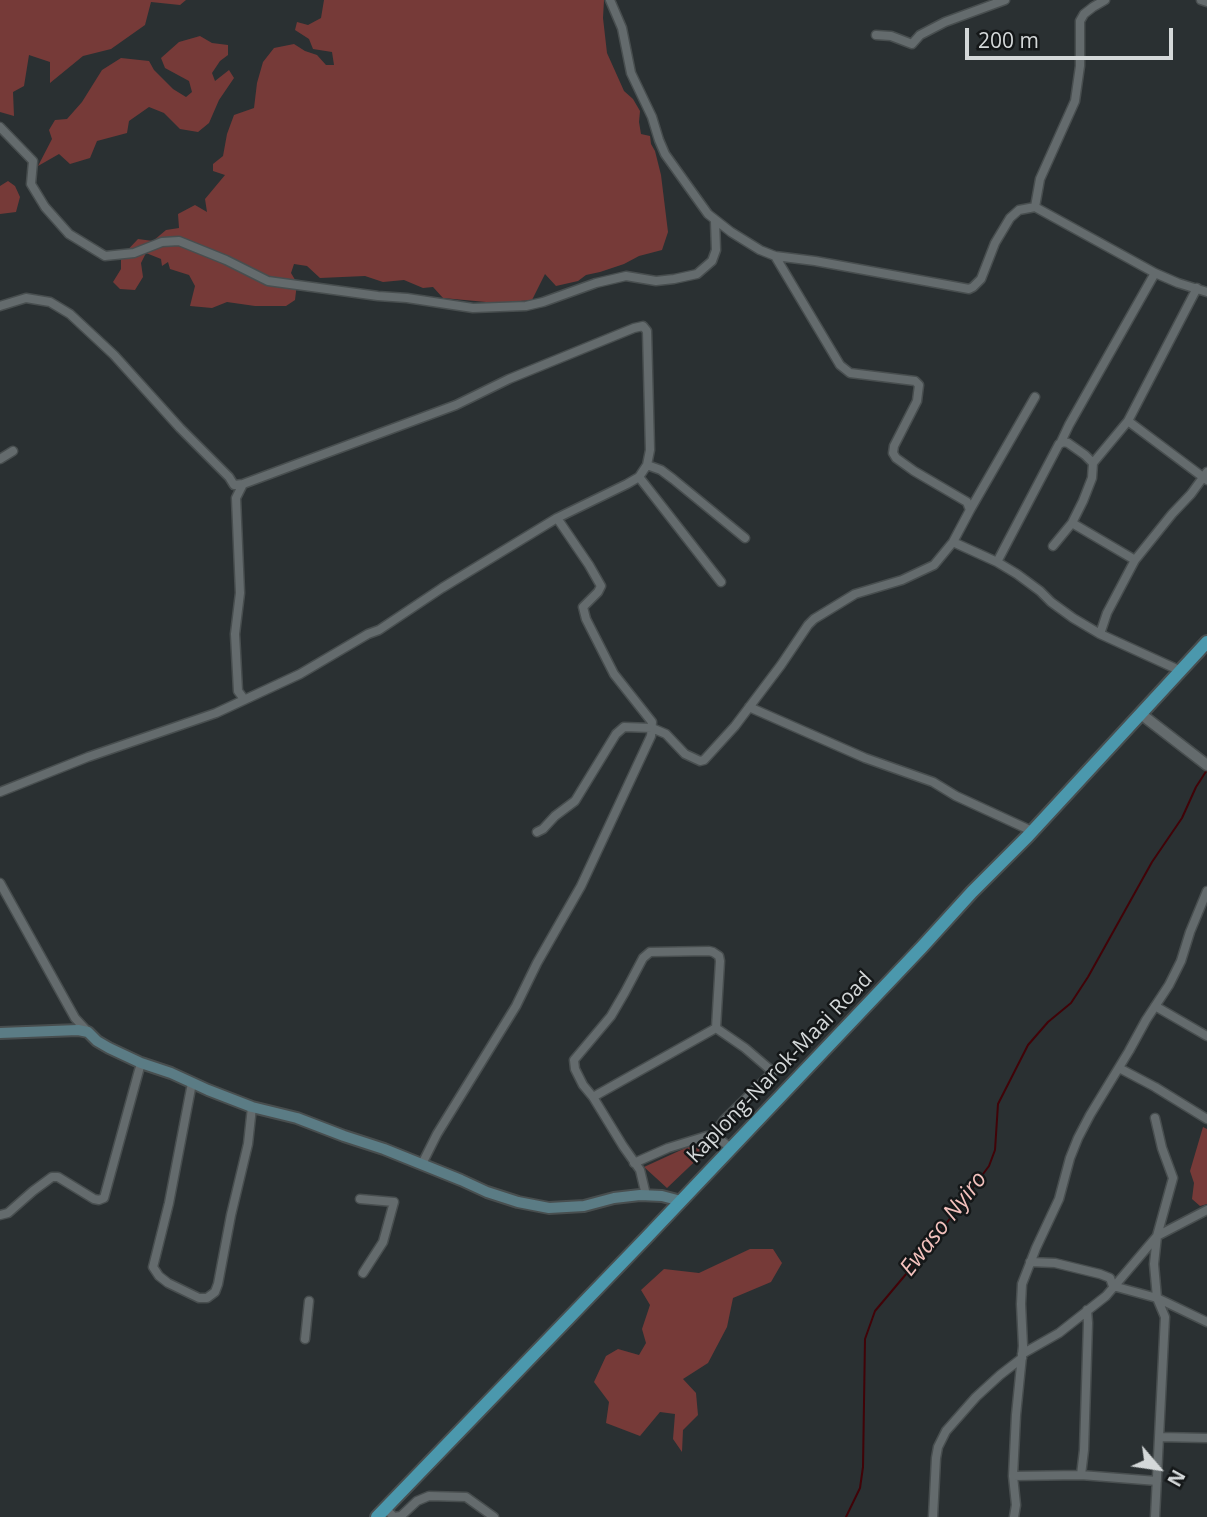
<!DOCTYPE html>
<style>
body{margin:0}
#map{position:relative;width:1207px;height:1517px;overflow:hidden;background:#2a3032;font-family:"Open Sans",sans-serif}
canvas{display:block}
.north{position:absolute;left:1123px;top:1433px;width:70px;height:70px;-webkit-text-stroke:5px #141718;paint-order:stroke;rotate:119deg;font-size:19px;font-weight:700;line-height:28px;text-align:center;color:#d4d8d9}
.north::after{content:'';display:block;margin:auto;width:24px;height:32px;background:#d4d8d9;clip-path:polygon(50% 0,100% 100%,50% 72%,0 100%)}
.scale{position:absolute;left:965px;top:28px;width:208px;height:32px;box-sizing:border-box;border:4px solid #d4d8d9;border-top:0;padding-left:9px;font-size:21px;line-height:24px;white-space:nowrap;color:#d4d8d9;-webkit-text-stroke:5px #141718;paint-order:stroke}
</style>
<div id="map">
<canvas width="1207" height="1517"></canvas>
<div class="north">N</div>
<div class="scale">200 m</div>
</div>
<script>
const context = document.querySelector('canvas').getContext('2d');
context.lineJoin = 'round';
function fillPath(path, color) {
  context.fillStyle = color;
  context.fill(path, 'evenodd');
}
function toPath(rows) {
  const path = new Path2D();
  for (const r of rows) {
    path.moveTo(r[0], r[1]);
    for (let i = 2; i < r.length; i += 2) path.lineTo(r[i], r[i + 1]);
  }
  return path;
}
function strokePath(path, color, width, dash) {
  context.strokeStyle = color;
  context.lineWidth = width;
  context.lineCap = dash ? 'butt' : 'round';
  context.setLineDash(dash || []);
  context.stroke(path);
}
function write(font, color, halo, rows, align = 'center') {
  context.font = font + ' "Open Sans",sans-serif';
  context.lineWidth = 5;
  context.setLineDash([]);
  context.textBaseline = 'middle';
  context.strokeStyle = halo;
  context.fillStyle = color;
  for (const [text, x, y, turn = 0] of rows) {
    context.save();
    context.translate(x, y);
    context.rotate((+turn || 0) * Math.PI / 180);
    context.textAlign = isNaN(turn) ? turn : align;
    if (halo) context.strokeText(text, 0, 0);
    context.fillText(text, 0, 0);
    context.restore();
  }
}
const green = toPath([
 [0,0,186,0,180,5,151,2,145,25,111,49,83,56,50,83,50,62,29,55,24,86,13,92,14,116,0,112],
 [324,0,604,0,603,18,607,53,624,91,633,99,640,111,639,122,641,134,650,136,651,144,655,151,661,175,668,232,662,250,639,256,624,264,600,272,586,275,578,281,556,286,545,274,532,300,497,303,443,298,433,287,423,288,404,280,383,282,365,276,320,278,307,266,294,264,291,273,297,283,295,300,286,306,255,306,227,302,212,308,190,306,195,286,189,275,170,269,168,262,162,266,161,259,146,253,141,263,143,277,135,290,120,289,113,282,121,269,121,257,138,239,153,241,166,230,179,228,178,214,195,205,207,212,205,199,225,175,213,171,213,164,223,156,227,134,234,115,254,108,257,83,263,62,274,48,294,44,305,51,317,55,326,65,334,65,332,52,313,49,309,39,295,30,297,22,308,25,321,18],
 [200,36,212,43,228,45,228,55,220,61,212,73,215,81,229,70,234,78,219,100,209,123,198,132,180,129,164,113,149,107,129,121,127,133,97,141,90,158,70,164,59,154,38,166,52,139,49,130,55,120,67,119,82,102,102,70,121,58,149,61,154,70,173,89,186,97,192,92,189,81,165,68,161,58,179,42],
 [8,181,15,186,20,197,16,212,0,214,0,186],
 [1203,1127,1207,1129,1207,1204,1200,1206,1192,1199,1194,1183,1190,1171],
 [692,1145,708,1149,667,1188,644,1167],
 [750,1249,773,1249,782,1263,771,1282,733,1298,727,1327,708,1363,683,1379,696,1393,698,1415,683,1430,682,1452,673,1439,675,1414,660,1412,640,1436,606,1423,609,1402,594,1382,606,1356,618,1349,639,1355,646,1343,642,1329,650,1305,641,1290,664,1269,699,1273]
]);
const stream = toPath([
 [846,1517,860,1488,863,1467,865,1339,875,1311,928,1248,989,1166,995,1150,998,1104,1028,1045,1048,1022,1071,1003,1088,977,1152,862,1182,818,1196,787,1207,770]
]);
const minor = toPath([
 [610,0,622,28,631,73,652,117,659,140,665,154,708,214,731,232,760,250,775,256,815,261,969,289,973,287,981,279,995,243,1010,218,1019,210,1035,207,1155,273,1178,283,1207,292],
 [1201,0,1207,2],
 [876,35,891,36,912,44,920,35,945,22,1005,0],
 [0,127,33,161,31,184,45,207,69,234,105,256,134,253,162,242,179,241,226,260,268,281,378,296,407,298,473,308,526,306,543,302,596,283,626,276,656,281,674,279,697,274,712,261,716,250,715,221],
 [1035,207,1040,179,1075,101,1080,66,1080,21,1084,14,1093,7,1105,0],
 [1197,288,1128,421,1207,480],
 [0,306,26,298,50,302,70,314,114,355,180,428,229,477,234,485,243,484,236,498,240,593,235,634,238,691,244,699],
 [1061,442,1069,425,1155,273],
 [0,459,13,451],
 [647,465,661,470,673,479,745,538],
 [639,477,721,582],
 [970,510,1035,397],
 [1072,523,1135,560],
 [953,542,997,562,1017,574,1040,591,1051,602,1073,618,1100,634,1181,671],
 [1053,546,1072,523,1083,501,1092,478,1093,463],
 [997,562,1059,444,1064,442,1068,443,1085,455,1093,463,1128,421],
 [1100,634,1107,613,1135,560,1172,514,1191,494,1207,472],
 [749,707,865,758,933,782,956,796,1032,831],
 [0,792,88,757,216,713,300,674,368,634,379,630,442,588,557,518,627,484,639,477,647,465,650,450,647,331,643,326,634,328,509,379,456,405,243,484],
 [537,832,543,829,555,816,575,801,616,734,624,727,652,728,666,734,685,754,700,761,704,760,735,726,781,665,808,625,814,619,855,594,902,580,934,565,953,542,970,510,967,502,914,471,896,458,893,453,894,446,917,401,919,385,915,381,850,373,840,365,775,256],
 [0,883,75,1018,88,1032],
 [1155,1006,1207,1036],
 [1119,1068,1155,1087,1207,1119],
 [192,1083,169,1203,153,1267,159,1276,168,1283,199,1298,207,1298,215,1292,218,1284,231,1215,248,1144,252,1107],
 [593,1097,716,1028],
 [710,1140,724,1120,773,1072,745,1048,716,1028],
 [634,1163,668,1148,707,1136,710,1140,719,1139,731,1148],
 [422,1164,437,1134,516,1006,537,963,581,886,651,736,652,722,614,674,586,619,583,607,598,592,601,586,589,565,557,518],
 [646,1195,640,1170,623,1146,593,1097,583,1085,575,1069,574,1060,611,1016,625,992,643,958,650,952,709,951,713,952,719,956,720,961,716,1028],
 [360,1199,394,1202,383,1242,363,1273],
 [0,1215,8,1213,33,1191,52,1177,58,1177,94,1199,99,1200,104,1198,141,1063],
 [1030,1262,1055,1263,1100,1274,1110,1278,1113,1286,1157,1298,1207,1322],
 [305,1339,309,1301],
 [1022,1354,1059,1333,1106,1296,1157,1236,1207,1210],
 [1159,1437,1207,1438],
 [1081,1475,1084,1450,1088,1323,1087,1310],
 [1013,1476,1081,1475,1157,1481],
 [386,1509,394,1517,401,1516,417,1501,429,1496,466,1497,494,1517],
 [933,1517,936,1458,938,1447,946,1431,976,1397,1000,1375,1022,1358],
 [1014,1517,1016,1505,1013,1476,1016,1415,1023,1346,1021,1304,1022,1284,1036,1248,1059,1199,1070,1158,1078,1138,1090,1115,1129,1051,1146,1020,1169,985,1181,961,1190,932,1207,891],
 [1155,1517,1165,1317,1157,1298,1154,1264,1157,1236,1173,1178,1162,1148,1155,1118]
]);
const tertiary = toPath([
 [1141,714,1207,765]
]);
const secondary = toPath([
 [0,1033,78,1030,88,1032,97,1041,109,1048,141,1063,171,1073,208,1090,252,1107,297,1118,344,1136,384,1149,461,1180,487,1192,518,1202,549,1208,584,1206,614,1198,640,1195,662,1196,681,1201]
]);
const trunk = toPath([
 [377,1517,645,1239,922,947,972,892,1028,836,1207,642]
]);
const streetNames = [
 ["Kaplong-Narok-Maai Road",780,1068,-46]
];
const waterNames = [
 ["Ewaso Nyiro",944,1224,-52]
];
fillPath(green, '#763a38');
strokePath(stream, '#410308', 2);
strokePath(minor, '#484e4f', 11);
strokePath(tertiary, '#484e4f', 13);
strokePath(secondary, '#484e4f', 14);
strokePath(trunk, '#484e4f', 16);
strokePath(minor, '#646b6d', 8);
strokePath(tertiary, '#646b6d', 10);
strokePath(secondary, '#5b7c85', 10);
strokePath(trunk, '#4b98ad', 12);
write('21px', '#d4d8d9', '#141718', streetNames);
write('italic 23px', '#f3c1bd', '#141718', waterNames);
</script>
